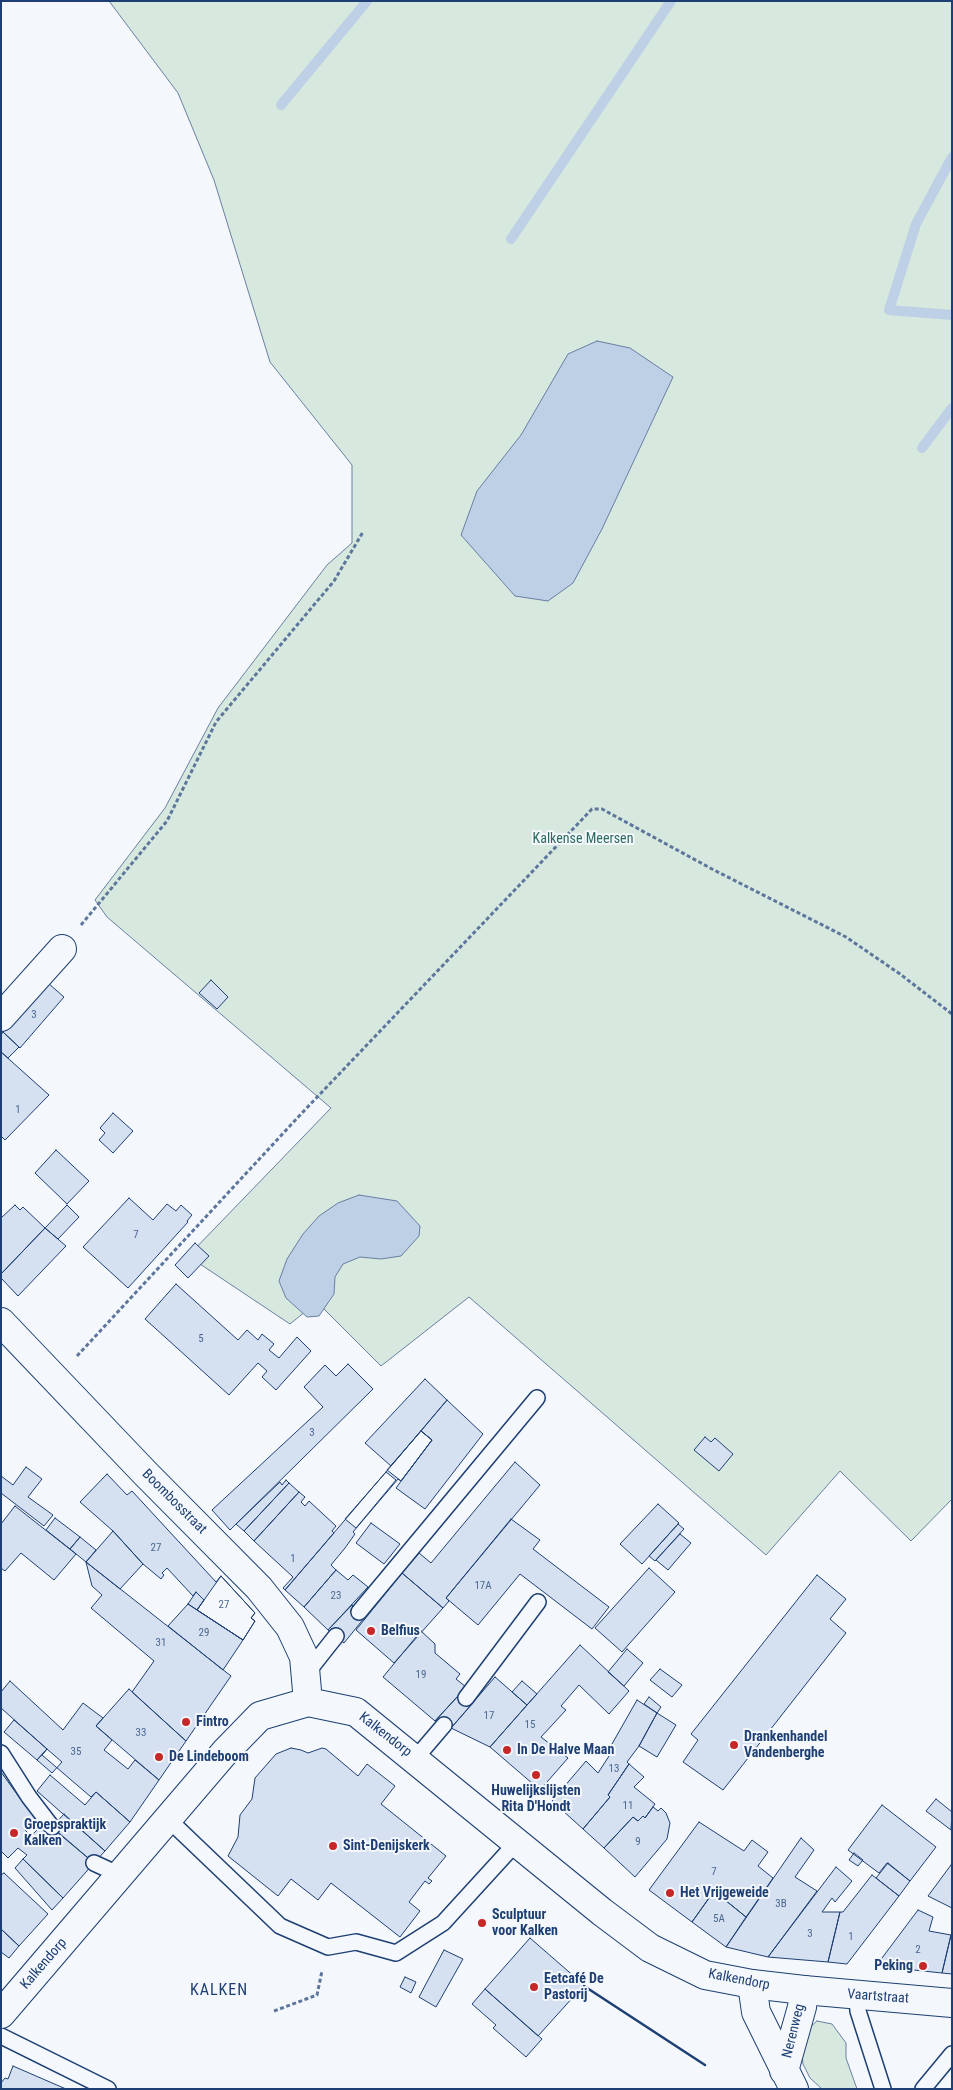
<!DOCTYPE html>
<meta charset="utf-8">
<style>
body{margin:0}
#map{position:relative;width:953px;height:2090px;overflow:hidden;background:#f4f7fb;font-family:"Roboto Condensed",sans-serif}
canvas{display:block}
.frame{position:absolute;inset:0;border:2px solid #1d3f73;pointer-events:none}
</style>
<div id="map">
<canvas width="953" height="2090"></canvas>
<div class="frame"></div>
</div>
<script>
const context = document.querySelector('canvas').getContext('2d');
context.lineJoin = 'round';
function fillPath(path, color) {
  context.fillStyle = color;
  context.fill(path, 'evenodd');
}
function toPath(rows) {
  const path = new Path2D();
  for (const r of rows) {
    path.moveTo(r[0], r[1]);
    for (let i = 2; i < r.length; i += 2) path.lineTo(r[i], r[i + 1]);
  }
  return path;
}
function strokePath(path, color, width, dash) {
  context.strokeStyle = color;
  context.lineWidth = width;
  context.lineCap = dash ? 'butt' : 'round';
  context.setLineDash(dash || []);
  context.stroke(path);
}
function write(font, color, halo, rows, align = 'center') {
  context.font = font + ' "Roboto Condensed",sans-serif';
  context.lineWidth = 4;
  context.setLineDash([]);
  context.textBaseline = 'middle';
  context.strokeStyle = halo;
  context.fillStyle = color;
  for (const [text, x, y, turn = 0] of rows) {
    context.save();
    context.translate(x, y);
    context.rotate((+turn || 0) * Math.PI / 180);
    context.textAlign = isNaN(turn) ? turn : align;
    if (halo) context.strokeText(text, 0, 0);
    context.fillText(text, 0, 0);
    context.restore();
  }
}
const green = toPath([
 [109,1,952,1,952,1499,911,1541,840,1471,766,1555,469,1297,381,1366,317,1302,290,1324,188,1256,331,1108,107,917,95,900,165,808,218,708,327,565,352,543,352,465,270,362,214,180,178,93,109,1],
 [817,2021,832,2024,846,2043,846,2058,857,2089,822,2089,810,2078,803,2064,801,2049,805,2032,817,2021]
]);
const water = toPath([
 [597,341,630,348,673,377,602,529,573,583,548,601,515,596,461,535,477,491,521,435,568,354,597,341],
 [359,1195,397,1201,420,1226,419,1236,401,1256,381,1259,360,1257,343,1264,335,1277,334,1294,319,1316,307,1317,286,1298,279,1281,287,1259,303,1234,319,1216,338,1203,359,1195]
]);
const stream = toPath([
 [281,105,367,1],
 [952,157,916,224,889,310,952,315],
 [511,239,671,1],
 [922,448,952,408]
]);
const building = toPath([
 [211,980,228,997,217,1009,199,993,211,980],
 [48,983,64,997,20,1048,3,1032,48,983],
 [3,1032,19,1047,8,1058,1,1052,1,1035,3,1032],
 [1,1052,49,1095,5,1140,1,1136,1,1052],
 [113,1113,133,1131,113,1153,99,1140,105,1133,100,1128,113,1113],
 [56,1150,89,1181,67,1204,35,1173,56,1150],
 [129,1198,153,1220,167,1204,176,1211,181,1205,192,1215,187,1221,188,1222,128,1288,83,1247,129,1198],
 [15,1205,20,1210,23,1207,45,1228,1,1274,1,1218,15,1205],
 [67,1205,79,1217,58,1239,45,1228,67,1205],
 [45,1228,66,1246,18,1296,1,1278,1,1274,45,1228],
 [195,1243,209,1256,188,1278,175,1265,195,1243],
 [176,1284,238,1340,247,1330,258,1340,262,1334,274,1344,269,1350,279,1358,297,1337,311,1351,276,1390,262,1377,267,1371,258,1363,229,1395,145,1319,176,1284],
 [348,1364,373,1389,230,1530,212,1510,323,1407,304,1387,325,1365,336,1376,348,1364],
 [425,1379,447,1400,391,1466,365,1443,425,1379],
 [447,1400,483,1434,425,1509,396,1488,432,1440,421,1431,447,1400],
 [421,1431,432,1440,401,1481,387,1470,421,1431],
 [421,1431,432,1440,401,1481,398,1479,353,1532,355,1534,345,1548,331,1565,336,1570,304,1607,285,1590,421,1431],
 [705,1437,711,1442,715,1438,733,1454,719,1471,694,1450,705,1437],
 [515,1462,540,1485,446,1598,449,1601,443,1608,402,1573,419,1553,431,1563,515,1462],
 [26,1467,42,1479,28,1497,53,1515,44,1526,1,1493,1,1476,13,1485,26,1467],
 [386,1472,396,1480,356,1528,345,1519,386,1472],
 [107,1474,127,1495,132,1491,216,1582,221,1576,255,1613,251,1618,255,1621,243,1640,197,1610,204,1600,196,1592,193,1596,167,1568,162,1573,164,1575,161,1579,143,1564,113,1531,80,1502,107,1474],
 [286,1480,289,1483,244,1531,236,1524,280,1482,282,1485,286,1480],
 [289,1483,299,1492,254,1541,244,1531,289,1483],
 [299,1492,305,1497,301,1502,305,1506,309,1501,336,1526,332,1531,334,1533,285,1590,283,1588,293,1577,254,1541,299,1492],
 [658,1504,679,1523,642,1564,620,1544,658,1504],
 [15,1506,76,1554,54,1580,21,1553,5,1571,1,1568,1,1524,15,1506],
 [55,1518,80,1537,70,1549,46,1530,55,1518],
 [511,1519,540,1540,533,1549,609,1607,592,1629,520,1574,478,1625,446,1598,511,1519],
 [371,1523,400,1544,384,1564,356,1543,371,1523],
 [678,1524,684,1529,655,1561,649,1556,678,1524],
 [113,1531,143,1564,120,1589,86,1562,113,1531],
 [680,1534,691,1543,668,1570,656,1560,680,1534],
 [80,1537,96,1550,86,1562,70,1549,80,1537],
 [86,1562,231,1676,186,1741,132,1692,154,1661,91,1608,102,1595,92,1586,86,1562],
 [649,1568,675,1592,622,1652,595,1628,649,1568],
 [336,1570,348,1580,353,1575,368,1587,328,1630,304,1607,336,1570],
 [402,1573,443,1608,394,1663,356,1630,402,1573],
 [817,1575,846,1599,830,1619,846,1633,723,1790,683,1762,698,1740,691,1734,817,1575],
 [221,1576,255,1613,251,1618,255,1621,243,1640,197,1610,221,1576],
 [196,1592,204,1600,197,1610,188,1604,196,1592],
 [188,1604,243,1640,223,1670,168,1626,188,1604],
 [352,1605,365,1617,344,1643,328,1630,352,1605],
 [421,1631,435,1644,435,1653,460,1674,456,1679,466,1687,435,1721,383,1677,421,1631],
 [580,1645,629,1691,609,1714,579,1685,561,1706,566,1710,541,1737,568,1758,540,1790,490,1747,580,1645],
 [627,1649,643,1663,624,1686,608,1672,627,1649],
 [660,1669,682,1685,672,1697,650,1680,660,1669],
 [495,1677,527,1705,490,1747,451,1728,495,1677],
 [10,1681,63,1730,83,1703,103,1718,96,1726,112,1740,104,1750,128,1769,135,1760,159,1780,130,1822,96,1792,91,1797,42,1755,47,1749,1,1708,1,1692,10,1681],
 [522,1681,537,1694,527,1705,512,1692,522,1681],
 [129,1689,186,1741,159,1780,96,1726,129,1689],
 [461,1693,473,1703,451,1728,435,1721,461,1693],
 [649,1697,661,1707,657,1713,644,1704,649,1697],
 [637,1700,657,1713,639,1746,627,1762,629,1764,608,1795,610,1797,583,1829,552,1801,586,1761,598,1773,611,1753,608,1751,637,1700],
 [657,1713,676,1725,657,1757,639,1746,657,1713],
 [14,1720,47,1749,37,1760,4,1732,14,1720],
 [291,1748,301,1750,308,1753,322,1748,326,1749,358,1776,367,1764,395,1786,381,1804,446,1856,428,1878,432,1881,429,1884,425,1881,409,1902,420,1911,400,1937,331,1883,318,1900,291,1879,278,1896,228,1856,238,1837,240,1815,252,1799,255,1778,276,1754,291,1748],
 [47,1749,62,1762,52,1773,37,1760,47,1749],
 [629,1764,644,1777,634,1787,655,1804,645,1818,643,1816,638,1821,633,1817,604,1848,583,1829,610,1797,608,1795,629,1764],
 [1,1772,24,1804,40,1816,25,1830,31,1836,45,1822,94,1863,63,1898,23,1859,27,1855,18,1848,8,1858,1,1851,1,1772],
 [50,1775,85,1805,96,1792,130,1822,105,1851,37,1791,50,1775],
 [936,1799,952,1812,951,1830,926,1811,936,1799],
 [882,1805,936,1847,910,1881,887,1863,879,1873,848,1850,882,1805],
 [653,1807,658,1811,661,1808,666,1813,670,1823,667,1839,635,1877,604,1848,633,1817,638,1821,643,1816,645,1818,653,1807],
 [64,1814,105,1851,94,1863,52,1827,64,1814],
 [699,1822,744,1851,752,1840,768,1852,758,1866,773,1878,746,1917,714,1891,692,1922,649,1890,699,1822],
 [801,1838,814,1850,795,1877,817,1891,768,1957,726,1947,801,1838],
 [854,1853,863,1860,858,1866,849,1860,854,1853],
 [23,1859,63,1898,52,1910,15,1868,23,1859],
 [888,1863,910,1881,899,1896,876,1878,888,1863],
 [951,1865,952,1866,952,1908,928,1896,951,1865],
 [836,1867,852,1881,835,1902,832,1898,822,1912,840,1912,828,1962,768,1957,836,1867],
 [4,1873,48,1914,19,1946,1,1929,1,1875,4,1873],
 [872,1875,899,1896,847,1964,828,1962,840,1912,843,1912,872,1875],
 [714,1891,746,1917,726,1947,692,1922,714,1891],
 [918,1910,933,1917,929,1931,951,1935,942,1973,876,1966,918,1910],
 [1,1929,19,1946,9,1958,1,1952,1,1929],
 [952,1934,952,1974,942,1973,951,1935,952,1934],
 [530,1938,584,1985,538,2036,485,1989,530,1938],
 [444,1950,463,1959,436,2007,419,1997,444,1950],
 [405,1977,416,1982,411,1993,400,1987,405,1977],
 [485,1989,542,2039,526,2057,493,2028,496,2025,472,2004,485,1989],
 [13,2066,66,2089,1,2089,1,2083,5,2078,8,2079,13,2066]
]);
const path = toPath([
 [81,925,167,821,216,722,334,581,363,532],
 [77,1356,301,1114,592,809,602,809,712,869,846,937,900,974,952,1014],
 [274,2011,317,1995,322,1971]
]);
const lane = toPath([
 [359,1612,537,1398],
 [306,1674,336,1636],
 [466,1698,538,1602],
 [1,1753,29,1797,52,1827],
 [415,1759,444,1725],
 [168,1819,280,1926,328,1947,356,1942,396,1953,443,1923,517,1842],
 [94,1863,120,1875],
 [857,1996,858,2011,883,2089],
 [1,2036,108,2089],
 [923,2089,952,2054]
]);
const street = toPath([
 [1,1017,62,949],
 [1,1322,145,1473,259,1588,290,1627,304,1657,308,1702],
 [752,1984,756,2012,794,2089],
 [784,2071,802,2007,804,1990]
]);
const secondary = toPath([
 [1,2014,225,1752,260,1716,308,1702,356,1712,602,1912,650,1948,705,1975,752,1984,804,1990,952,2003]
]);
const wall = toPath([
 [584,1986,705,2065]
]);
const markers = [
 [371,1631,5,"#c62828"],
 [186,1722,5,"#c62828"],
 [734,1745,5,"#c62828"],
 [507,1750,5,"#c62828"],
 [159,1757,5,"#c62828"],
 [536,1775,5,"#c62828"],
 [14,1833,5,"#c62828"],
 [333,1846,5,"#c62828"],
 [670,1893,5,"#c62828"],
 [482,1923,5,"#c62828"],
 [923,1966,5,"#c62828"],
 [534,1987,5,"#c62828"]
];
const numberNames = [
 ["3",34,1015],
 ["1",18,1110],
 ["7",136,1235],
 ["5",201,1339],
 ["3",312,1433],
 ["27",156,1548],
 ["1",293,1559],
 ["17A",483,1586],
 ["23",336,1596],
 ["27",224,1605],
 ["29",204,1633],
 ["31",161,1643],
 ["19",421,1675],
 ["17",489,1716],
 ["15",530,1725],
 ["33",141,1733],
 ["35",76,1752],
 ["13",614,1769],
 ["11",628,1806],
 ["9",638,1842],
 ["7",714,1872],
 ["3B",781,1904],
 ["5A",719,1919],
 ["3",810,1934],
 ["1",851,1937],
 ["2",918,1950]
];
const parkNames = [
 ["Kalkense Meersen",583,839]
];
const streetNames = [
 ["Boombosstraat",174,1502,45],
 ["Kalkendorp",385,1735,38],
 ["Kalkendorp",44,1964,-49],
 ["Kalkendorp",739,1980,11],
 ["Vaartstraat",878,1997,4],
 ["Nerenweg",794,2031,-76]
];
const poiNames = [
 ["Belfius",381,1631],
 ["Fintro",196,1722],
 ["Drankenhandel",744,1737],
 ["Vandenberghe",744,1753],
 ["In De Halve Maan",517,1750],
 ["De Lindeboom",169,1757],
 ["Huwelijkslijsten",536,1791,"center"],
 ["Rita D'Hondt",536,1807,"center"],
 ["Groepspraktijk",24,1825],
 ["Kalken",24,1841],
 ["Sint-Denijskerk",343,1846],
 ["Het Vrijgeweide",680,1893],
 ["Sculptuur",492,1915],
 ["voor Kalken",492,1931],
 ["Peking",913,1966,"right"],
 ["Eetcafé De",544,1979],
 ["Pastorij",544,1995]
];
const quarterNames = [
 ["KALKEN",219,1991]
];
fillPath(green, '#d7e8df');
strokePath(green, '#687fa3', 1);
fillPath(water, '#bed0e5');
strokePath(water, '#687fa3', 1);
strokePath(stream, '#bed0e5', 10);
fillPath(building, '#d5e0f0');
strokePath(building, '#1d3f73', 1);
strokePath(lane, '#1d3f73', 18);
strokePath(street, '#1d3f73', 30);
strokePath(secondary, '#1d3f73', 30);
strokePath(path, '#5e769c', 3, [4, 2.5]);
strokePath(lane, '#f4f7fb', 15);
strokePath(street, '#f4f7fb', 28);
strokePath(secondary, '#f4f7fb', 28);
strokePath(wall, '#1d3f73', 2.5);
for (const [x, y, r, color] of markers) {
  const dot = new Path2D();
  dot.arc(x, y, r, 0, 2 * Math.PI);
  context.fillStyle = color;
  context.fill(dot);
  strokePath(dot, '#f4f7fb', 2);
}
write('11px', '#4b6792', null, numberNames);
write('14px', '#2c6c60', '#f4f7fb', parkNames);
write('14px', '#1d3f73', '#f4f7fb', streetNames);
write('bold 14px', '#1d3f73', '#f4f7fb', poiNames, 'left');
context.letterSpacing = '1px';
write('16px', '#1d3f73', '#f4f7fb', quarterNames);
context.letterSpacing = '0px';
</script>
